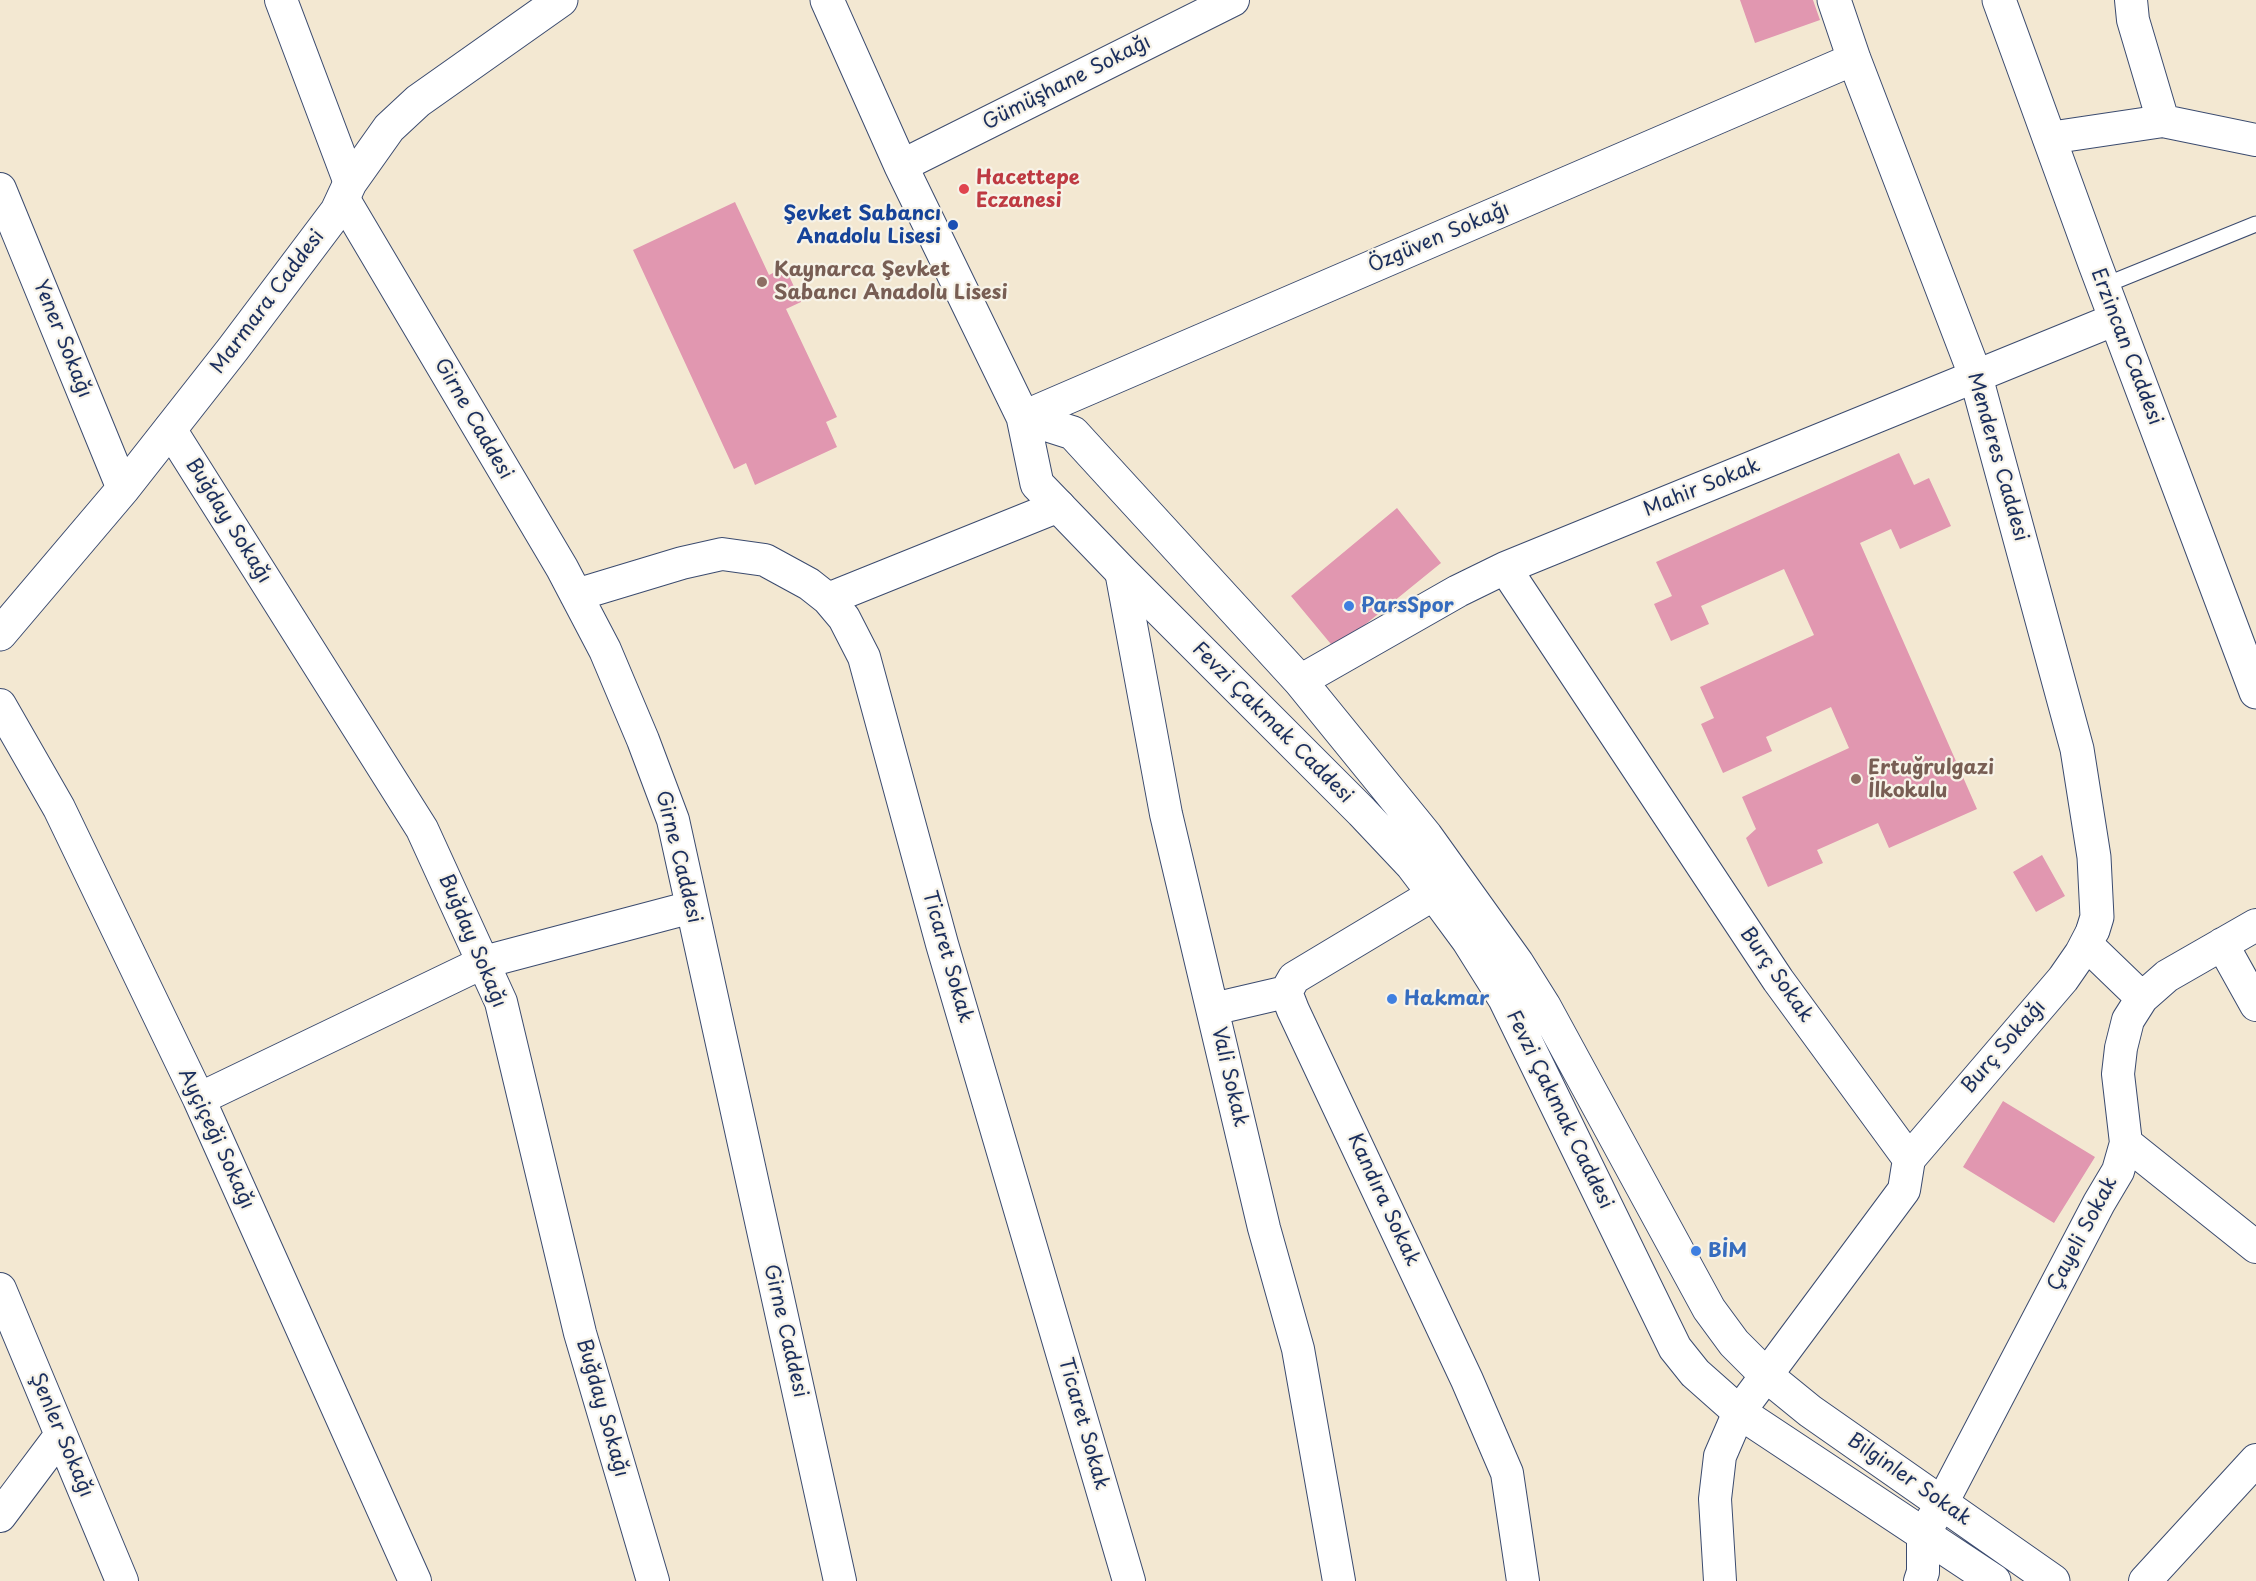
<!DOCTYPE html>
<meta charset="utf-8">
<style>
body{margin:0}
canvas{display:block;background:#f3e8d2}
</style>
<canvas width="2256" height="1581"></canvas>
<script>
const context = document.querySelector('canvas').getContext('2d');
context.lineJoin = 'round';
function fillPath(path, color) {
  context.fillStyle = color;
  context.fill(path, 'evenodd');
}
function toPath(rows) {
  const path = new Path2D();
  for (const r of rows) {
    path.moveTo(r[0], r[1]);
    for (let i = 2; i < r.length; i += 2) path.lineTo(r[i], r[i + 1]);
  }
  return path;
}
function strokePath(path, color, width, dash) {
  context.strokeStyle = color;
  context.lineWidth = width;
  context.lineCap = dash ? 'butt' : 'round';
  context.setLineDash(dash || []);
  context.stroke(path);
}
function write(font, color, halo, rows, align = 'center') {
  context.font = font + ' "Playpen Sans",sans-serif';
  context.lineWidth = 4.5;
  context.setLineDash([]);
  context.textBaseline = 'middle';
  context.strokeStyle = halo;
  context.fillStyle = color;
  for (const [text, x, y, turn = 0] of rows) {
    context.save();
    context.translate(x, y);
    context.rotate((+turn || 0) * Math.PI / 180);
    context.textAlign = isNaN(turn) ? turn : align;
    if (halo) context.strokeText(text, 0, 0);
    context.fillText(text, 0, 0);
    context.restore();
  }
}
const building = toPath([
 [1740,0,1813,0,1820,20,1755,43],
 [735,202,769,275,785,267,801,302,786,309,837,417,826,422,837,447,755,485,746,463,734,469,633,250],
 [1899,453,1914,485,1929,478,1951,526,1900,549,1891,529,1860,543,1977,809,1889,848,1878,823,1817,850,1823,863,1768,887,1746,838,1756,829,1742,797,1849,748,1831,707,1766,737,1772,751,1723,773,1701,724,1714,718,1700,687,1814,635,1784,569,1701,606,1709,624,1671,641,1654,604,1672,596,1656,562],
 [1397,508,1441,563,1335,649,1291,596],
 [2042,855,2065,896,2036,912,2013,872],
 [2003,1101,2095,1157,2054,1223,1963,1167]
]);
const service = toPath([
 [2103,286,2256,224]
]);
const minor = toPath([
 [281,0,350,183],
 [2131,0,2133,20,2163,121],
 [2049,138,2163,121,2256,140],
 [901,166,1233,0],
 [0,189,123,489],
 [343,198,562,568,605,650,643,740,673,820,840,1581],
 [1023,417,1854,59],
 [170,429,422,829,501,1002,580,1333,653,1581],
 [1505,568,1778,980,1909,1159,1904,1190,1739,1412,1720,1456,1715,1499,1720,1581],
 [1121,571,1166,814,1264,1228,1298,1349,1339,1581],
 [576,595,682,563,722,554,765,560,809,584,828,599,844,618,864,657,942,944,1129,1581],
 [828,599,1059,506],
 [1300,681,1458,591,1505,568,2116,319],
 [0,705,59,808,199,1099,415,1581],
 [1434,894,1294,978,1286,992,1293,1010,1467,1380,1507,1473,1523,1581],
 [2086,944,2142,998],
 [2222,944,2256,1005],
 [1213,1009,1286,992],
 [199,1099,484,962,692,907],
 [2126,1143,2256,1247],
 [1909,1159,2063,979,2081,953,2093,930],
 [0,1289,122,1581],
 [0,1516,60,1436],
 [1920,1581,1923,1572,1923,1535,1942,1503,2099,1203,2118,1171,2126,1143,2118,1074,2121,1048,2128,1020,2142,998,2167,976,2256,925],
 [2145,1581,2256,1460]
]);
const tertiary = toPath([
 [827,0,901,166,1023,417,1037,484,1121,571,1362,812,1412,865,1434,894,1468,940,1505,999,1675,1348,1695,1373,1739,1412,1994,1581],
 [1834,0,1854,59,1976,377,2077,749,2094,857,2097,917,2093,930],
 [1999,0,2095,264,2256,692],
 [1023,417,1073,433,1300,681,1426,836,1517,963,1544,1006,1709,1309,1734,1343,1767,1376,1810,1411,2053,1581],
 [0,634,123,489,233,349,337,211,350,183,389,128,418,101,561,0]
]);
const markers = [
 [964,189,6,"#e0444e"],
 [953,225,6,"#1a4fb4"],
 [762,282,6,"#8d6e63"],
 [1349,606,6,"#3f7fe0"],
 [1856,779,6,"#8d6e63"],
 [1392,999,6,"#3f7fe0"],
 [1696,1251,6,"#3f7fe0"]
];
const streetNames = [
 ["Gümüşhane Sokağı",1067,83,-27],
 ["Özgüven Sokağı",1439,238,-23],
 ["Marmara Caddesi",268,302,-53],
 ["Yener Sokağı",62,339,68],
 ["Erzincan Caddesi",2126,347,69],
 ["Girne Caddesi",473,419,60],
 ["Menderes Caddesi",1997,457,74],
 ["Mahir Sokak",1702,488,-22],
 ["Buğday Sokağı",228,521,58],
 ["Fevzi Çakmak Caddesi",1272,723,45],
 ["Girne Caddesi",678,857,76],
 ["Buğday Sokağı",472,941,67],
 ["Ticaret Sokak",947,957,74],
 ["Burç Sokak",1776,975,55],
 ["Burç Sokağı",2004,1047,-49],
 ["Vali Sokak",1229,1077,77],
 ["Fevzi Çakmak Caddesi",1559,1110,64],
 ["Ayçiçeği Sokağı",216,1139,65],
 ["Kandıra Sokak",1383,1200,65],
 ["Çayeli Sokak",2083,1234,-62],
 ["Girne Caddesi",785,1331,77],
 ["Buğday Sokağı",602,1408,74],
 ["Ticaret Sokak",1083,1424,74],
 ["Şenler Sokağı",61,1435,67],
 ["Bilginler Sokak",1909,1480,35]
];
const healthNames = [
 ["Hacettepe",976,178],
 ["Eczanesi",976,201]
];
const transitNames = [
 ["Şevket Sabancı",941,214],
 ["Anadolu Lisesi",941,237]
];
const educationNames = [
 ["Kaynarca Şevket",774,270],
 ["Sabancı Anadolu Lisesi",774,293],
 ["Ertuğrulgazi",1868,768],
 ["İlkokulu",1868,791]
];
const shopNames = [
 ["ParsSpor",1361,606],
 ["Hakmar",1404,999],
 ["BİM",1708,1251]
];
fillPath(building, '#e197b0');
strokePath(service, '#3b4b6f', 17);
strokePath(minor, '#3b4b6f', 34);
strokePath(tertiary, '#3b4b6f', 35);
strokePath(service, '#fff', 15);
strokePath(minor, '#fff', 32);
strokePath(tertiary, '#fff', 33);
for (const [x, y, r, color] of markers) {
  const dot = new Path2D();
  dot.arc(x, y, r, 0, 2 * Math.PI);
  context.fillStyle = color;
  context.fill(dot);
  strokePath(dot, '#f7f3e8', 2);
}
write('20px', '#1b2f5e', '#f7f3e8', streetNames);
write('bold 20px', '#be3a42', '#f7f3e8', healthNames, 'left');
write('bold 20px', '#164399', '#f7f3e8', transitNames, 'right');
write('bold 20px', '#785e54', '#f7f3e8', educationNames, 'left');
write('bold 20px', '#366cbe', '#f7f3e8', shopNames, 'left');
</script>
